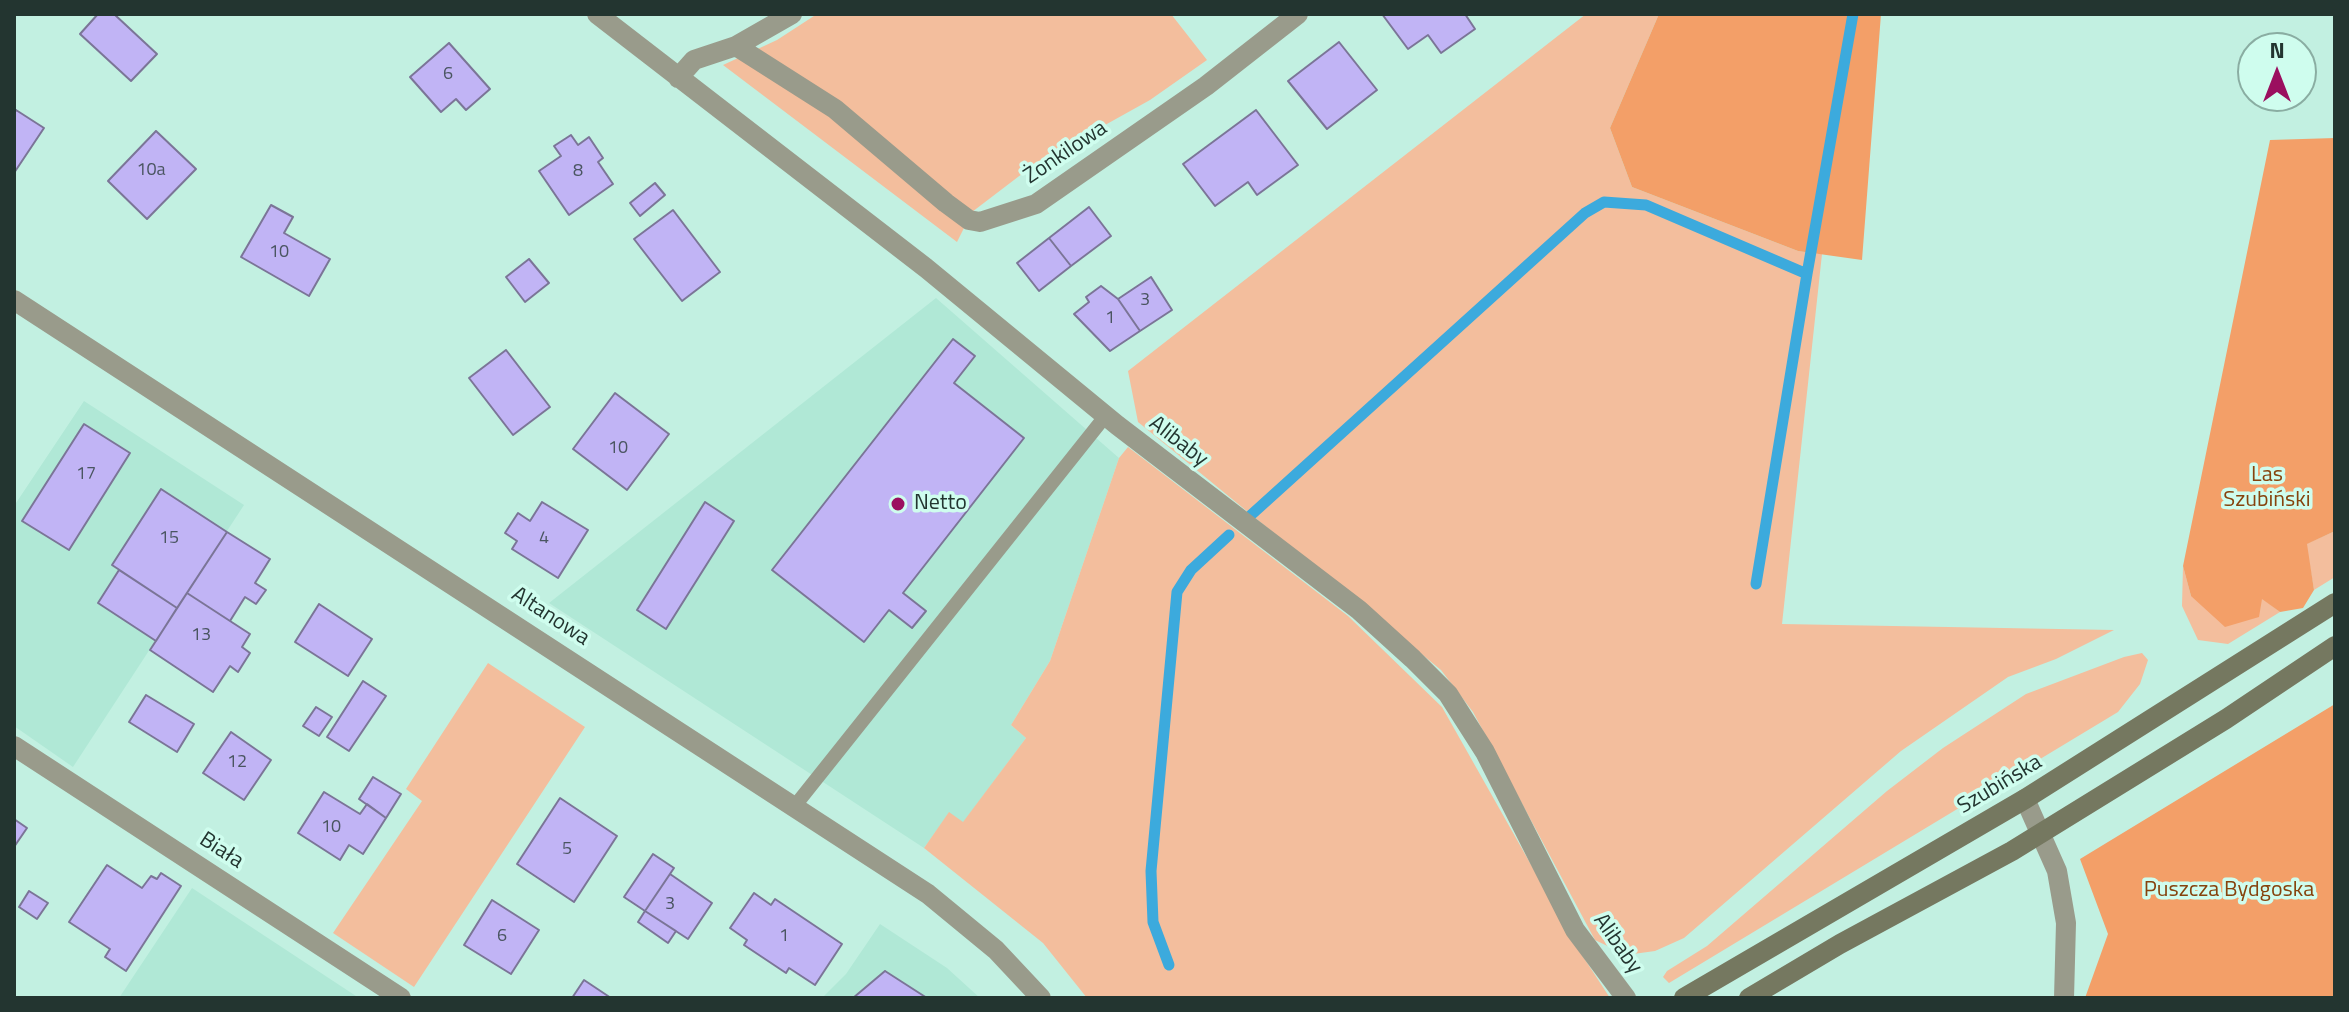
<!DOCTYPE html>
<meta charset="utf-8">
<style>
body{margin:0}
#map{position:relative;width:2349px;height:1012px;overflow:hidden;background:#c2f0e1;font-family:"Titillium Web",sans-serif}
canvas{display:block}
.frame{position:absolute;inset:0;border:16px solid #233530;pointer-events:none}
.north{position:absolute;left:2237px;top:32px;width:80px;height:80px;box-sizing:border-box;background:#cffdee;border:2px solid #8aada2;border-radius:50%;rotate:0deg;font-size:22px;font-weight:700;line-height:32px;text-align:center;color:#233530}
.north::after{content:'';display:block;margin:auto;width:28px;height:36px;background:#9b0f5f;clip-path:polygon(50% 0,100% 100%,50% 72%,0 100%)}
</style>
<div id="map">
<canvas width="2349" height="1012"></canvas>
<div class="frame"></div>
<div class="north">N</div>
</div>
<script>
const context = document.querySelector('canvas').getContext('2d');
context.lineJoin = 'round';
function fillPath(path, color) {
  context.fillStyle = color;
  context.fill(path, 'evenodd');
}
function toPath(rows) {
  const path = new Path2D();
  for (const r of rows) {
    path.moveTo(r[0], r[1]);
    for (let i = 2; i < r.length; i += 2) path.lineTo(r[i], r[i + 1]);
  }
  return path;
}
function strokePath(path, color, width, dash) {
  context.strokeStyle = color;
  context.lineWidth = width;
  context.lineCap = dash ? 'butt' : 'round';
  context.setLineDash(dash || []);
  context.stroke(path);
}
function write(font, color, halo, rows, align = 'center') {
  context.font = font + ' "Titillium Web",sans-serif';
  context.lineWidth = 7;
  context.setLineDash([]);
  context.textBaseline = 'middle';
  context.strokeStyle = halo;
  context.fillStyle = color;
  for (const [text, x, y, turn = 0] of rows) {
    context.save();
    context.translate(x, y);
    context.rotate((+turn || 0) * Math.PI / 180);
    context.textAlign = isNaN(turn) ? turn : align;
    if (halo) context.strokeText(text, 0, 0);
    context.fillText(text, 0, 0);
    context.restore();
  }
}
const built = toPath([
 [936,298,1119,458,1050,661,1011,725,1026,738,963,823,949,813,924,848,549,603],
 [84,401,244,505,73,767,14,726,14,506],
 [192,888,359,998,119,998],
 [880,924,947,968,980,998,822,998,846,974]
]);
const green = toPath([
 [817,14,1171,14,1207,60,1150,100,1035,164,972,212,957,242,723,65,777,40],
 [1586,14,1659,14,1610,128,1632,187,1798,251,1822,254,1782,624,2114,630,2056,659,2008,677,1901,751,1684,938,1655,951,1626,955,1595,940,1473,712,1441,670,1138,422,1128,371],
 [1128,447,1348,616,1442,707,1582,955,1610,998,1087,998,1043,943,924,848,949,812,963,822,1026,738,1011,725,1050,661,1119,458],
 [2335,531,2335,577,2314,590,2306,544],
 [2183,566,2191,596,2262,598,2280,612,2228,644,2198,640,2182,606],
 [2142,653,2148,660,2140,684,2118,712,1669,983,1663,977,1667,971,1707,946,1887,791,1943,748,2026,694,2124,657],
 [488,663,585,727,414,987,333,933,422,801,406,789]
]);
const forest = toPath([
 [1659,14,1881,14,1862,260,1798,251,1632,187,1610,128],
 [2335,138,2335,531,2307,544,2314,590,2303,608,2280,612,2262,599,2259,617,2225,627,2191,596,2183,566,2270,140],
 [2335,704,2335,998,2085,998,2108,934,2080,859]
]);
const stream = toPath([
 [1251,515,1585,213,1604,202,1646,205,1807,274,1853,14],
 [1756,584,1807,274],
 [1169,965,1153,922,1151,871,1177,592,1191,570,1229,535]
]);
const building = toPath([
 [98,14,114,14,157,54,131,81,80,34,98,14],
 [1382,14,1465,14,1475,29,1441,53,1428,35,1408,49,1382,14],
 [1339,42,1377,90,1327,129,1288,81,1339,42],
 [449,43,490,89,466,110,456,99,441,112,410,77,449,43],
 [16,110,44,128,14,173,14,114,16,110],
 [1256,110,1298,165,1257,195,1248,182,1215,206,1183,164,1256,110],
 [156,131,196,169,147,219,108,181,156,131],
 [571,135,578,145,589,137,603,158,598,162,613,184,569,215,539,171,561,156,554,146,571,135],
 [655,183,665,195,640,216,630,203,655,183],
 [271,205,293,217,284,233,330,259,309,296,241,257,271,205],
 [1089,207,1111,236,1071,266,1049,238,1089,207],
 [673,210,720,272,682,301,634,239,673,210],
 [1049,238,1071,266,1039,291,1017,263,1049,238],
 [529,259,549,283,525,302,506,277,529,259],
 [1151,277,1172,310,1140,331,1118,299,1151,277],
 [1101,286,1118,299,1140,331,1110,351,1074,314,1089,302,1086,297,1101,286],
 [953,339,975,356,954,383,1024,438,903,593,926,611,912,628,889,610,864,642,772,570,953,339],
 [506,350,550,407,513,435,469,378,506,350],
 [615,393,669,434,627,490,573,449,615,393],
 [84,424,130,453,69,550,22,521,84,424],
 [161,489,227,532,177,608,112,565,161,489],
 [542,502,588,530,558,578,512,549,517,541,505,533,518,513,530,521,542,502],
 [705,502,734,521,666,629,637,610,705,502],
 [227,532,270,559,255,583,266,590,256,604,245,597,230,621,187,593,227,532],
 [119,570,177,608,156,641,98,603,119,570],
 [187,593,250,634,242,647,250,653,238,672,230,666,213,692,150,650,187,593],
 [319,604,372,639,348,676,295,642,319,604],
 [363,681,386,696,349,751,327,737,363,681],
 [146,695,194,724,177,752,129,722,146,695],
 [316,707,332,717,319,736,303,726,316,707],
 [231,732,271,760,244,800,203,773,231,732],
 [373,777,401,794,386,818,359,799,373,777],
 [324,792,360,814,367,804,386,818,363,854,349,845,340,860,298,833,324,792],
 [560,798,617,836,574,902,517,864,560,798],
 [14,819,27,828,14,847,14,819],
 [653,854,674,868,645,911,624,897,653,854],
 [107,865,142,888,151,876,157,879,161,873,181,886,126,971,105,957,110,949,69,922,107,865],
 [670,874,712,903,688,939,645,911,670,874],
 [29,891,48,903,37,919,19,907,29,891],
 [754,893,771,905,775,899,842,944,815,985,789,968,786,973,744,945,747,940,730,928,754,893],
 [492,900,539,930,511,974,464,945,492,900],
 [645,911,676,931,668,943,638,922,645,911],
 [885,971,927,998,853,998,885,971],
 [584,980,611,998,572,998,584,980]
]);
const service = toPath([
 [794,807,1107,414]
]);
const minor = toPath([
 [597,14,926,268,1117,425,1359,610,1413,659,1448,694,1485,752,1575,930,1626,998],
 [736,46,835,109,946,203,969,220,980,222,1036,204,1206,86,1298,14],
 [678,78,694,60,736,46,792,14],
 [14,300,928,894,996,950,1041,998],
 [14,746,401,998]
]);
const tertiary = toPath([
 [2025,799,2057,871,2066,923,2064,998]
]);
const secondary = toPath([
 [1684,998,2025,799,2335,603],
 [1749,998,1840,944,2012,851,2226,719,2335,646]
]);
const markers = [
 [898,504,8,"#9b0f5f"]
];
const numberNames = [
 ["6",448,75],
 ["10a",151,171],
 ["8",578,172],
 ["10",279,253],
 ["3",1145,301],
 ["1",1110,319],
 ["10",618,449],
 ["17",86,475],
 ["15",169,539],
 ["4",544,539],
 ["13",201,636],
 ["12",237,763],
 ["10",331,828],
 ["5",567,850],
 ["3",670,905],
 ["6",502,937],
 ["1",784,937]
];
const streetNames = [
 ["Żonkilowa",1066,153,-34],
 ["Alibaby",1178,442,38],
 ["Altanowa",550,617,33],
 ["Szubińska",2000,785,-31],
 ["Biała",221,851,33],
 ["Alibaby",1617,944,55]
];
const parkNames = [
 ["Las",2267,476],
 ["Szubiński",2267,501],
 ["Puszcza Bydgoska",2229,891]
];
const poiNames = [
 ["Netto",914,504]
];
fillPath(built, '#b0e8d6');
fillPath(green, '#f3be9d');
fillPath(forest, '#f39f68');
strokePath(stream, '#3caadd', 11);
fillPath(building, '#c1b4f5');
strokePath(building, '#7b7597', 2);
strokePath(service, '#999b8b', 14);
strokePath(minor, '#999b8b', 20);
strokePath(tertiary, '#999b8b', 20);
strokePath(secondary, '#757860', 20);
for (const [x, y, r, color] of markers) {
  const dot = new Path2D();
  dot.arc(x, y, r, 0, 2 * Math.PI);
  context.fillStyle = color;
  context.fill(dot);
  strokePath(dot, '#cffdee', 3);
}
write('18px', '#4a5561', null, numberNames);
write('22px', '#233530', '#cffdee', streetNames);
write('22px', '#86430d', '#cffdee', parkNames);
write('22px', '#233530', '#cffdee', poiNames, 'left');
</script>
